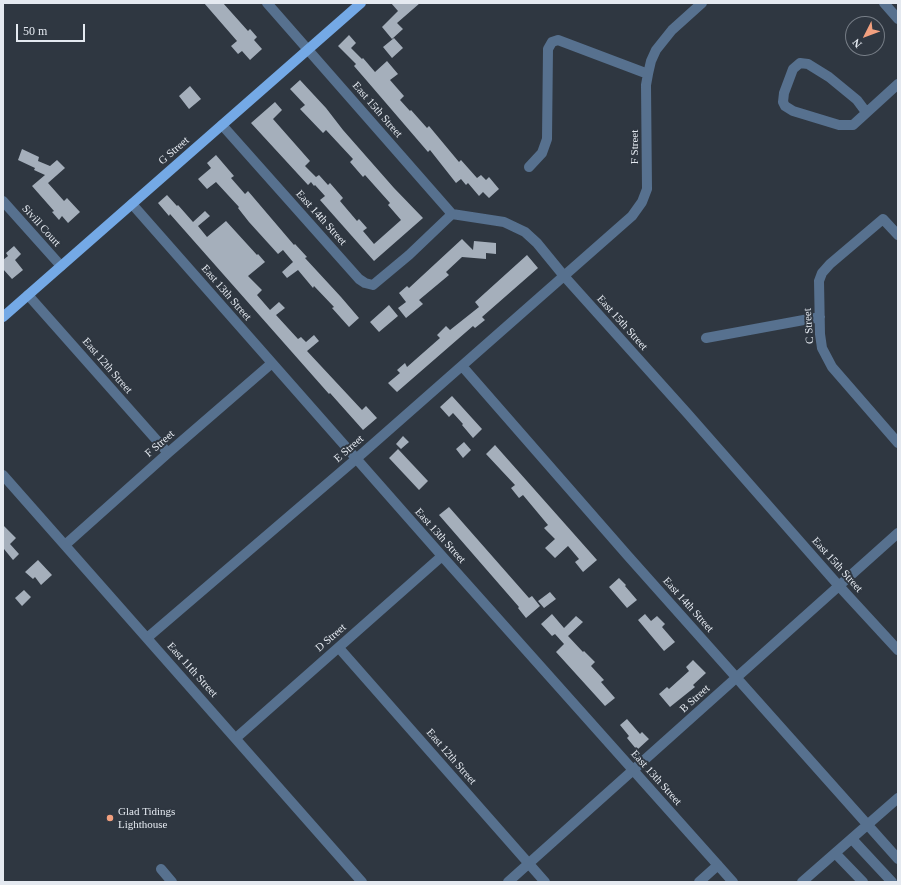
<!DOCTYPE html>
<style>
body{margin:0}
#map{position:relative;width:901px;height:885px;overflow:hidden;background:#2f3741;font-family:"Times New Roman",serif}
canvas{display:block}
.frame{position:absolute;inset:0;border:4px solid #e4e9f0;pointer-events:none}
.north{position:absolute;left:845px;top:16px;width:40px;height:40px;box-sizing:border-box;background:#2f3741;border:1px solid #777e87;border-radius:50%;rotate:228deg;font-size:11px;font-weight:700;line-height:16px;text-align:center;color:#e4e9f0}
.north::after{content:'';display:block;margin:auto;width:14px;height:18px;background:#f2a07f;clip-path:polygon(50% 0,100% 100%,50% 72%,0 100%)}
.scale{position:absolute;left:16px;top:24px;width:69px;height:18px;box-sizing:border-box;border:2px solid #e4e9f0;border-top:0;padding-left:5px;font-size:12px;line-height:14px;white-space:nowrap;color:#e4e9f0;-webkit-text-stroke:3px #2f3741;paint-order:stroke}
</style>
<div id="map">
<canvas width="901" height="885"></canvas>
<div class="frame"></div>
<div class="north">N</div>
<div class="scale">50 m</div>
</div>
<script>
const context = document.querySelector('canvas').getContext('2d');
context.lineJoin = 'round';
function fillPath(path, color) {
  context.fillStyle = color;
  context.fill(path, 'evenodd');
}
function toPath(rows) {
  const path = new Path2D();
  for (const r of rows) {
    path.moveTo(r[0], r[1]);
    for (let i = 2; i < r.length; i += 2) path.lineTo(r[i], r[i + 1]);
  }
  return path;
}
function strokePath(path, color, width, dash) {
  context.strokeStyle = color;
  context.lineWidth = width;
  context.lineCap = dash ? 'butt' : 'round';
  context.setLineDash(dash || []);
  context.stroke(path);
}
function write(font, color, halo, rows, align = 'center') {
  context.font = font + ' "Times New Roman",serif';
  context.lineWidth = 4;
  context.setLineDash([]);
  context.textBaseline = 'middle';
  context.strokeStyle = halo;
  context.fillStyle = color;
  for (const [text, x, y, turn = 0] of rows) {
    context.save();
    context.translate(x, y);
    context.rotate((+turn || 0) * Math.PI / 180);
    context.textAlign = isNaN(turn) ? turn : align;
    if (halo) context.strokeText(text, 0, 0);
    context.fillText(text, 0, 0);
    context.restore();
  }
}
const building = toPath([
 [204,3,223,3,248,31,250,29,257,37,254,40,262,49,250,60,242,51,238,54,231,46,237,41],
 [391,3,420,3,397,23,403,29,392,39,382,27,398,11],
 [349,35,356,43,351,48,362,59,363,58,375,72,387,61,398,74,390,80,404,96,400,100,410,111,411,110,427,128,429,126,459,162,461,160,477,178,481,175,486,180,489,177,499,189,489,198,483,192,479,196,468,183,466,185,461,179,456,183,430,150,428,152,367,81,354,66,356,64,338,46],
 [394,38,403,48,392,58,383,47],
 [300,80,326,108,343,130,394,188,423,218,374,261,320,200,325,196,315,185,314,186,311,182,308,185,251,123,275,102,282,110,273,119,310,161,305,166,316,177,319,175,328,185,330,183,343,198,340,201,357,221,359,219,367,228,363,231,374,244,401,220,388,205,390,203,365,175,363,177,350,162,353,159,326,130,323,133,300,109,305,105,290,89],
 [190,86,201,99,189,109,179,96],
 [22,149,39,157,38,161,50,166,57,160,65,168,48,183,64,201,67,198,80,212,68,223,62,216,59,220,52,212,54,211,32,186,45,175,34,170,35,168,18,160],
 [216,155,234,176,231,178,245,194,248,191,294,245,295,244,307,257,305,258,341,297,359,318,349,327,332,308,334,307,314,286,313,288,298,270,287,278,282,272,293,262,283,250,278,254,249,222,238,208,239,207,216,182,207,189,198,179,211,168,207,163],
 [167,195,177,206,178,205,193,222,205,211,210,216,198,226,207,237,226,221,257,255,258,254,265,262,248,276,262,290,257,295,270,310,279,302,285,308,276,315,298,339,301,337,306,342,314,335,319,341,307,351,362,410,366,406,377,418,363,430,330,393,329,394,170,214,169,216,158,203],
 [462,239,473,250,474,241,496,243,496,254,486,253,486,259,462,257,446,272,449,275,419,300,423,304,406,318,398,308,406,302,399,293,407,286,409,288],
 [14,246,21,254,15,260,23,270,12,279,3,269,3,260,8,256,6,253],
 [527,255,538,268,482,317,485,320,475,328,473,326,397,392,388,383,400,373,397,370,405,363,407,367,440,338,437,335,446,326,450,330,479,307,475,302],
 [389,305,398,316,379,332,370,322],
 [452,396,482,429,473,438,462,425,463,424,453,413,449,417,440,407],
 [403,436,409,442,401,449,396,444],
 [464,442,471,450,463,458,456,449],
 [495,445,597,560,583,572,575,562,579,559,568,546,555,558,545,548,555,539,544,528,548,525,523,495,519,498,511,488,515,485,486,454],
 [398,449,428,481,419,490,389,458],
 [449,507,529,598,532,596,540,606,526,618,518,608,519,607,439,515],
 [3,525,16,538,10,544,19,554,13,560,4,549,3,550],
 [38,560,52,575,41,585,35,577,33,579,25,572],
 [619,578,626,585,625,586,637,600,627,608,609,587],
 [24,590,31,597,22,606,15,598],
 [550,592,556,599,544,608,538,601],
 [552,614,564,628,576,616,583,622,568,636,583,652,584,651,595,662,591,666,604,680,601,682,615,698,605,706,556,652,564,644,555,634,552,636,541,624],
 [645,614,651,621,657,616,665,624,662,627,675,642,664,651,638,620],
 [693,660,706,673,693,685,695,687,670,707,659,694,667,687,669,689,689,671,686,667],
 [627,719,640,734,642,732,649,739,637,750,627,738,629,736,620,725]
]);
const minor = toPath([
 [267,3,452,214,504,222,525,232,537,243,564,276,687,413,839,586,898,650],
 [884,3,898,19],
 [866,112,857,100,829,77,808,64,800,63,793,69,784,93,783,102,785,106,793,111,839,125,853,125,898,84],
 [222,125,359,279,365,283,373,285,409,255,452,214],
 [529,167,542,153,547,139,548,49,552,42,558,40,648,74],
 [3,201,61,266],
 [132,204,442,556,733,882],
 [898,235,883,219,830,264,822,273,819,281,820,334,822,348,832,367,898,443],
 [28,295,168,453],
 [706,338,820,317],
 [462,366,628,556,898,859],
 [3,475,362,882],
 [65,545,168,453,272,363],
 [147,638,356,459,632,216,642,202,647,189,646,85,648,74,651,61,656,50,672,30,702,3],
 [339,648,545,882],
 [236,738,442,556],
 [852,839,892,882],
 [835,853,863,882],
 [161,869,172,882],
 [508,882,898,533],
 [699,882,718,865],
 [802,882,898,798]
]);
const major = toPath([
 [3,317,361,3]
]);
const markers = [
 [110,818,4,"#f2a07f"]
];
const streetNames = [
 ["East 15th Street",377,110,49],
 ["F Street",635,147,-90],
 ["G Street",174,151,-41],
 ["East 14th Street",321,218,48],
 ["Sivill Court",41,226,48],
 ["East 13th Street",226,293,49],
 ["East 15th Street",622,323,48],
 ["C Street",809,326,-94],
 ["East 12th Street",107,366,49],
 ["F Street",160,444,-41],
 ["E Street",349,449,-41],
 ["East 13th Street",440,536,48],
 ["East 15th Street",837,565,48],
 ["East 14th Street",688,605,48],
 ["D Street",331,638,-41],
 ["East 11th Street",192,670,48],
 ["B Street",695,699,-42],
 ["East 12th Street",451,757,49],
 ["East 13th Street",656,778,48]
];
const poiNames = [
 ["Glad Tidings",118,812],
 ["Lighthouse",118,825]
];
fillPath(building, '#a5afbb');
strokePath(minor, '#57718f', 10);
strokePath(major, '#74a9e6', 10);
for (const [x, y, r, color] of markers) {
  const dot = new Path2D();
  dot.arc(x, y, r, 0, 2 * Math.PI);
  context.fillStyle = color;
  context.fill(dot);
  strokePath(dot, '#2f3741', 1.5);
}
write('11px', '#e4e9f0', '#2f3741', streetNames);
write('11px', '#e4e9f0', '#2f3741', poiNames, 'left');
</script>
